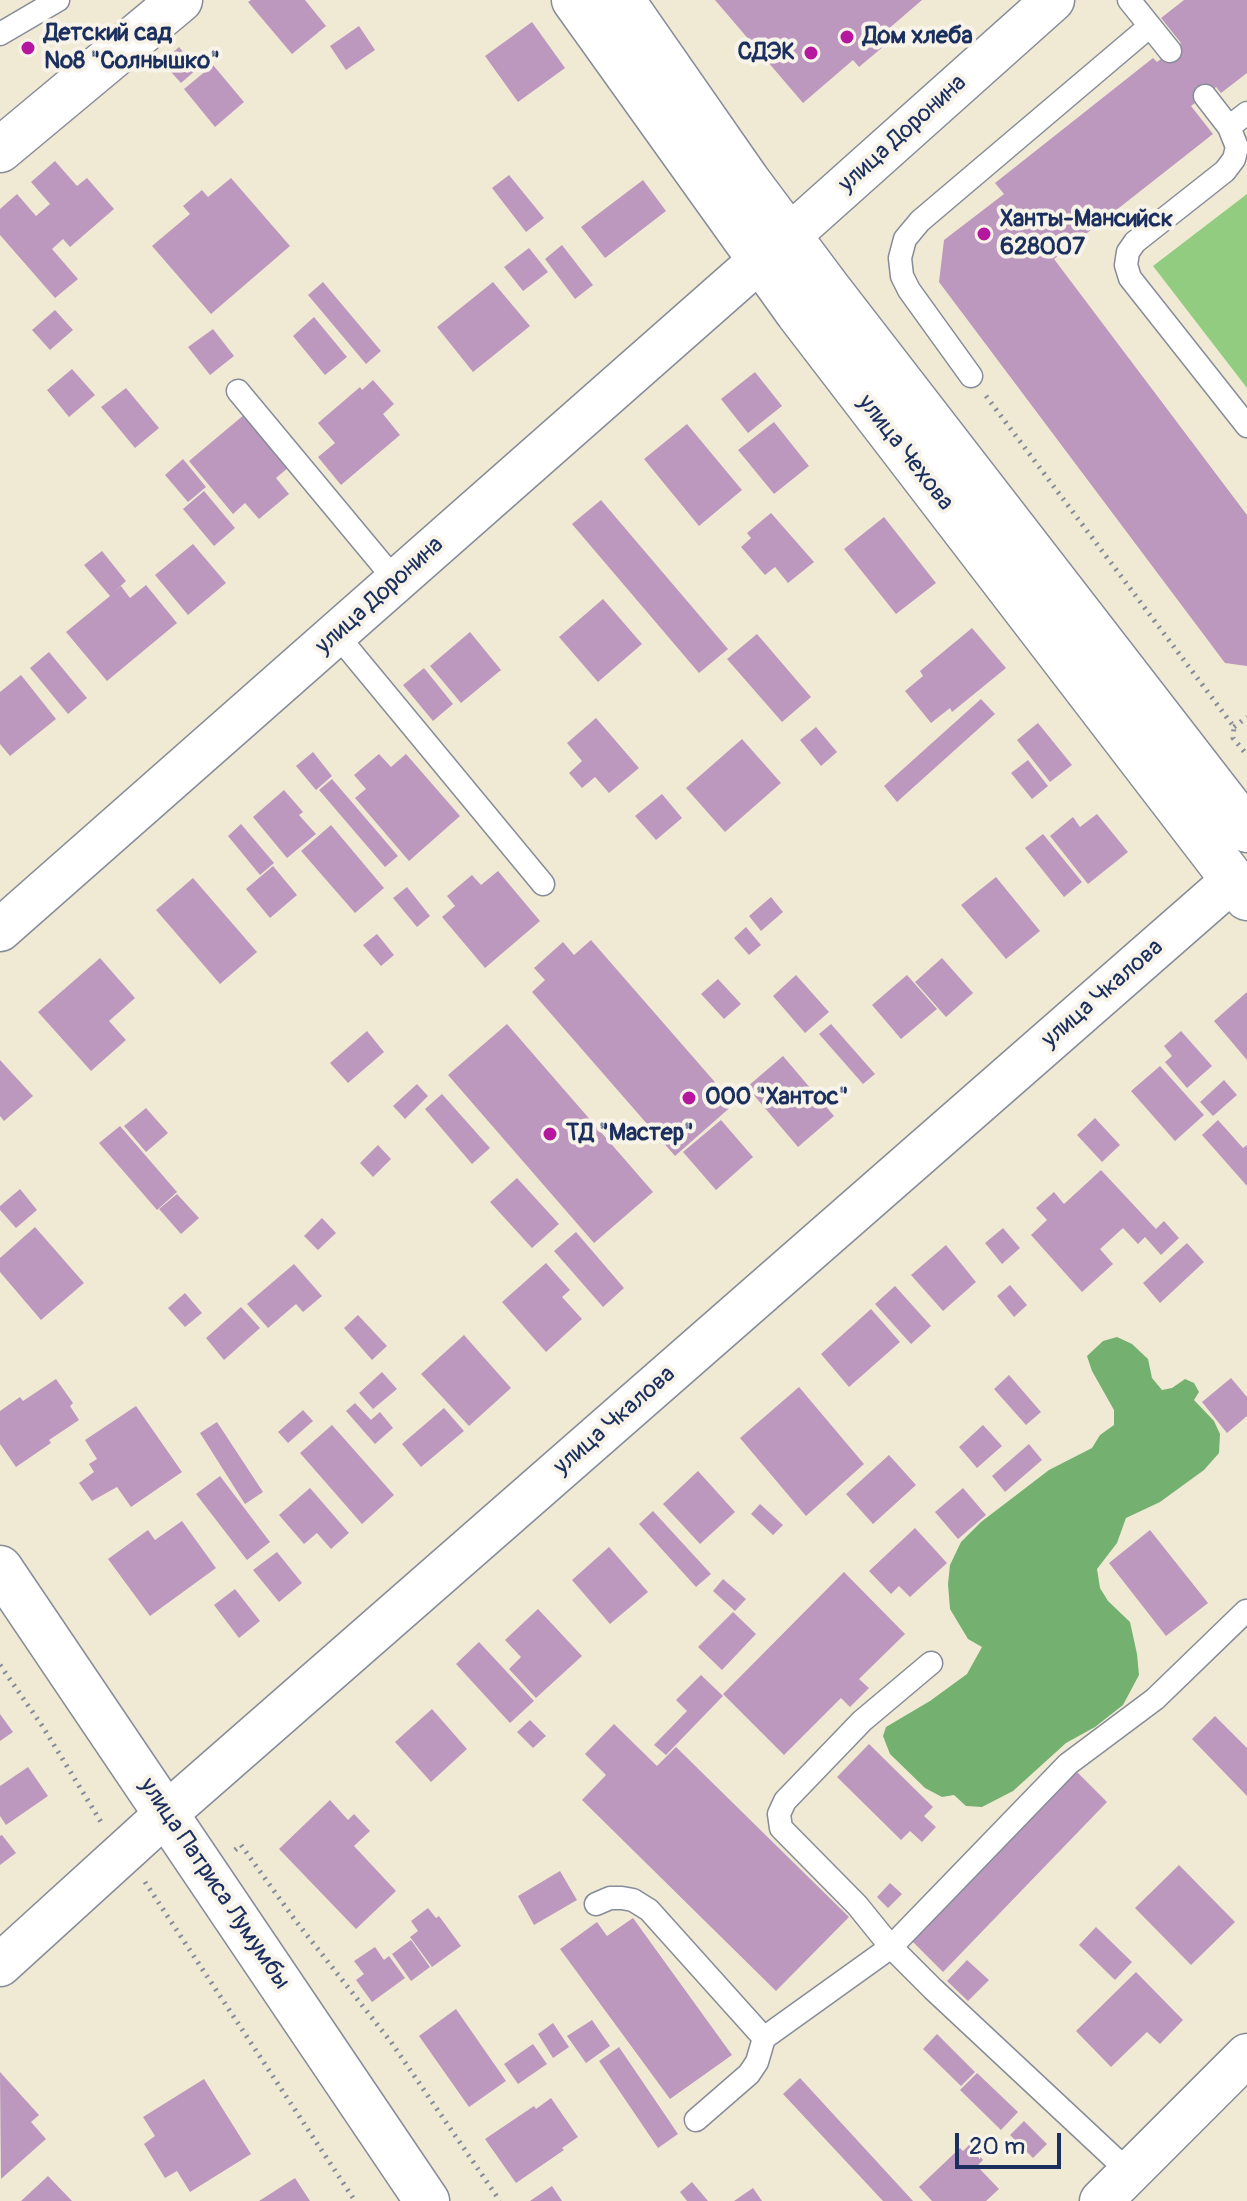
<!DOCTYPE html>
<meta charset="utf-8">
<style>
body{margin:0}
#map{position:relative;width:1247px;height:2201px;overflow:hidden;background:#f0ead4;font-family:Pangolin,sans-serif}
canvas{display:block}
.scale{position:absolute;left:955px;top:2133px;width:106px;height:36px;box-sizing:border-box;border:4px solid #1b2f5e;border-top:0;padding-left:10px;font-size:24px;line-height:28px;white-space:nowrap;color:#1b2f5e;-webkit-text-stroke:6px #f7f3e8;paint-order:stroke}
</style>
<div id="map">
<canvas width="1247" height="2201"></canvas>
<div class="scale">20 m</div>
</div>
<script>
const context = document.querySelector('canvas').getContext('2d');
context.lineJoin = 'round';
function fillPath(path, color) {
  context.fillStyle = color;
  context.fill(path, 'evenodd');
}
function toPath(rows) {
  const path = new Path2D();
  for (const r of rows) {
    path.moveTo(r[0], r[1]);
    for (let i = 2; i < r.length; i += 2) path.lineTo(r[i], r[i + 1]);
  }
  return path;
}
function strokePath(path, color, width, dash) {
  context.strokeStyle = color;
  context.lineWidth = width;
  context.lineCap = dash ? 'butt' : 'round';
  context.setLineDash(dash || []);
  context.stroke(path);
}
function write(font, color, halo, rows, align = 'center') {
  context.font = font + ' Pangolin,sans-serif';
  context.lineWidth = 8;
  context.setLineDash([]);
  context.textBaseline = 'middle';
  context.strokeStyle = halo;
  context.fillStyle = color;
  for (const [text, x, y, turn = 0] of rows) {
    context.save();
    context.translate(x, y);
    context.rotate((+turn || 0) * Math.PI / 180);
    context.textAlign = isNaN(turn) ? turn : align;
    if (halo) context.strokeText(text, 0, 0);
    context.fillText(text, 0, 0);
    context.restore();
  }
}
const green = toPath([
 [1247,194,1247,388,1153,266]
]);
const forest = toPath([
 [1117,1337,1132,1344,1148,1359,1152,1378,1162,1390,1172,1388,1185,1379,1194,1383,1199,1392,1194,1400,1214,1421,1220,1434,1219,1453,1204,1470,1160,1502,1126,1518,1117,1543,1097,1569,1100,1588,1108,1601,1130,1622,1137,1654,1139,1675,1123,1705,1095,1727,1066,1743,1013,1791,982,1807,966,1806,954,1795,942,1797,925,1788,890,1754,883,1736,886,1727,930,1701,967,1674,982,1647,968,1639,950,1609,948,1584,950,1565,961,1542,981,1522,1049,1470,1092,1448,1100,1435,1114,1425,1114,1410,1092,1371,1087,1356,1103,1341]
]);
const building = toPath([
 [251,0,305,0,326,26,292,54,248,2],
 [715,0,922,0,878,38,884,46,859,67,853,60,803,103],
 [1184,0,1247,0,1247,73,1221,93,1216,87,1191,106,1213,134,1054,259,1247,515,1247,666,1225,663,939,282,944,240,1004,194,995,183,1153,58,1157,62,1181,43,1161,18],
 [532,22,565,68,518,102,485,56],
 [359,26,375,50,346,70,330,46],
 [179,47,197,69,181,83,162,62],
 [213,65,244,102,215,127,184,89],
 [55,161,77,186,87,178,114,209,70,247,63,239,52,249,78,279,55,298,0,235,0,209,17,194,36,216,50,204,31,182],
 [509,175,544,218,526,232,492,188],
 [231,178,290,246,211,314,152,246,190,214,183,206,202,190,208,197],
 [643,180,666,211,605,258,581,227],
 [562,245,593,285,575,299,545,259],
 [529,248,548,272,523,291,504,267],
 [323,282,381,351,366,364,308,295],
 [493,282,530,326,473,372,437,327],
 [55,310,73,330,50,350,32,330],
 [314,317,347,357,325,375,293,336],
 [213,329,234,356,210,375,188,347],
 [72,369,95,395,69,417,47,390],
 [755,372,782,406,748,433,721,399],
 [373,380,394,404,383,414,400,435,341,485,318,457,335,443,318,423,360,387,362,390],
 [126,388,159,428,135,448,101,407],
 [245,414,289,467,276,478,289,494,259,519,245,503,233,514,189,461],
 [774,422,809,466,774,494,738,450],
 [687,424,742,490,699,526,644,459],
 [183,459,206,487,188,502,165,475],
 [204,491,235,528,214,546,183,509],
 [601,500,728,649,699,673,572,524],
 [771,513,814,562,788,583,775,567,765,575,741,547,751,538,747,533],
 [884,517,936,583,896,614,844,549],
 [193,544,226,583,188,615,155,575],
 [102,551,126,581,113,593,121,586,130,598,146,585,177,623,107,681,66,632,110,596,84,565],
 [603,599,642,644,598,682,559,637],
 [972,628,1006,668,952,712,950,708,931,723,905,691,923,676,920,671],
 [470,632,501,670,461,703,430,666],
 [757,634,811,697,782,722,727,659],
 [49,652,87,698,68,714,30,668],
 [424,668,453,704,433,721,403,685],
 [21,675,56,719,10,756,0,744,0,692],
 [981,699,995,714,897,802,884,786],
 [596,718,639,768,609,793,595,777,582,788,569,773,582,761,567,743],
 [1038,723,1072,765,1050,782,1017,740],
 [816,727,837,752,821,766,800,740],
 [742,739,781,783,725,832,686,788],
 [313,752,332,776,316,790,296,766],
 [379,754,391,767,406,754,460,816,409,861,355,798,366,789,354,775],
 [1028,760,1048,786,1032,799,1011,773],
 [332,779,398,856,385,867,319,790],
 [284,790,303,812,299,815,316,834,287,858,253,817],
 [662,794,682,818,656,840,635,816],
 [1097,814,1128,852,1088,884,1050,836,1073,817,1080,827],
 [241,824,274,863,260,875,228,836],
 [331,825,384,888,355,913,301,851],
 [1043,834,1082,882,1064,897,1025,848],
 [273,866,297,895,270,918,246,889],
 [498,871,540,921,485,968,442,917,455,906,447,896,472,875,481,885],
 [996,877,1040,931,1006,959,961,905],
 [193,878,257,952,220,984,156,910],
 [407,887,430,916,417,927,393,898],
 [771,897,783,912,761,931,749,916],
 [746,927,761,945,749,955,734,938],
 [377,934,394,955,381,966,363,945],
 [591,940,734,1104,675,1156,532,992,545,980,534,968,563,942,574,955],
 [100,958,135,998,109,1021,126,1040,91,1071,38,1012],
 [942,958,973,993,946,1017,915,982],
 [796,975,829,1012,805,1033,773,996],
 [907,975,937,1009,901,1039,872,1005],
 [718,979,741,1004,724,1019,701,994],
 [1247,992,1247,1060,1214,1021],
 [507,1024,653,1192,594,1243,448,1075],
 [831,1024,875,1074,863,1084,819,1034],
 [367,1031,384,1052,348,1083,330,1063],
 [1181,1031,1212,1066,1187,1088,1165,1062,1172,1056,1164,1046],
 [783,1056,834,1116,798,1147,747,1087],
 [0,1060,33,1096,4,1121,0,1116],
 [1160,1066,1204,1115,1175,1141,1131,1091],
 [1224,1080,1237,1095,1213,1116,1200,1102],
 [417,1084,428,1096,405,1119,393,1106],
 [442,1094,490,1148,472,1164,425,1109],
 [146,1108,168,1133,146,1152,124,1126],
 [1095,1118,1120,1145,1102,1162,1077,1135],
 [721,1120,753,1157,716,1190,683,1152],
 [1218,1120,1243,1148,1247,1145,1247,1186,1202,1135],
 [120,1126,177,1192,157,1210,99,1143],
 [378,1145,391,1159,373,1177,360,1163],
 [1101,1170,1156,1229,1164,1221,1179,1238,1161,1255,1145,1237,1138,1244,1123,1228,1100,1249,1113,1264,1082,1292,1031,1235,1047,1220,1036,1208,1054,1192,1064,1204],
 [517,1178,559,1224,532,1248,490,1202],
 [20,1189,37,1210,16,1228,0,1210,0,1206],
 [177,1194,199,1218,181,1234,159,1209],
 [322,1218,336,1233,318,1250,304,1236],
 [35,1227,84,1283,41,1320,0,1272,0,1258],
 [1003,1228,1020,1248,1002,1264,985,1243],
 [576,1232,624,1288,603,1307,554,1251],
 [1187,1243,1204,1262,1160,1303,1143,1283],
 [946,1245,976,1282,943,1311,911,1275],
 [546,1263,570,1290,562,1297,582,1319,546,1352,502,1302],
 [294,1264,322,1296,303,1312,296,1304,268,1328,247,1304],
 [1010,1285,1027,1305,1014,1317,997,1296],
 [895,1286,931,1326,911,1344,875,1304],
 [185,1293,202,1313,185,1327,168,1308],
 [241,1307,260,1328,224,1360,206,1338],
 [871,1309,900,1342,849,1387,821,1354],
 [358,1315,387,1346,372,1360,344,1328],
 [464,1335,511,1388,469,1426,421,1374],
 [382,1372,397,1389,373,1409,359,1393],
 [1009,1375,1041,1412,1026,1425,994,1389],
 [1231,1378,1247,1397,1247,1416,1227,1433,1202,1402],
 [56,1379,73,1403,70,1406,79,1420,49,1440,51,1443,16,1467,0,1444,0,1411,20,1397,23,1401],
 [799,1387,864,1464,806,1516,740,1438],
 [355,1403,371,1420,380,1412,393,1428,375,1444,346,1411],
 [136,1406,182,1472,131,1507,117,1487,92,1501,79,1483,94,1472,89,1464,97,1459,85,1440],
 [444,1408,464,1431,421,1467,402,1444],
 [303,1410,313,1421,288,1443,278,1432],
 [217,1422,263,1492,245,1504,200,1433],
 [332,1425,394,1495,362,1524,300,1453],
 [983,1425,1002,1446,977,1468,959,1447],
 [1029,1444,1042,1460,1005,1492,992,1476],
 [889,1455,916,1485,873,1524,846,1494],
 [698,1471,735,1512,700,1544,663,1504],
 [220,1476,270,1542,247,1560,196,1494],
 [310,1488,349,1533,331,1549,317,1533,304,1544,279,1515],
 [963,1488,986,1515,958,1539,935,1512],
 [760,1504,783,1525,773,1535,751,1514],
 [653,1511,711,1574,696,1587,639,1524],
 [182,1521,216,1568,150,1616,108,1559,148,1530,155,1540],
 [915,1528,947,1563,910,1597,899,1586,891,1594,869,1571],
 [1150,1530,1208,1603,1166,1636,1109,1563],
 [609,1547,648,1592,610,1624,572,1580],
 [277,1552,302,1583,279,1602,253,1570],
 [844,1572,905,1634,859,1679,869,1688,850,1707,841,1698,784,1755,723,1694],
 [723,1579,746,1599,735,1611,713,1591],
 [235,1589,260,1621,239,1638,214,1605],
 [538,1609,582,1656,536,1698,509,1669,521,1657,505,1640],
 [733,1612,756,1634,722,1670,698,1647],
 [479,1642,534,1701,510,1723,456,1664],
 [701,1675,723,1696,666,1755,654,1745,687,1711,676,1700],
 [432,1709,467,1749,431,1782,395,1742],
 [0,1714,13,1732,0,1741],
 [1215,1716,1247,1748,1247,1796,1192,1739],
 [530,1720,546,1736,533,1748,517,1732],
 [614,1724,657,1766,676,1747,849,1917,776,1991,582,1800,606,1775,585,1754],
 [869,1744,933,1807,924,1816,936,1827,922,1842,910,1831,901,1840,837,1777],
 [28,1767,48,1796,6,1825,0,1816,0,1786],
 [1076,1771,1107,1802,943,1972,912,1941],
 [330,1800,348,1820,354,1814,370,1831,354,1846,396,1891,356,1929,279,1849],
 [2,1835,16,1853,0,1865,0,1836],
 [1179,1865,1235,1922,1191,1965,1135,1908],
 [560,1871,577,1900,534,1925,518,1896],
 [890,1883,902,1894,888,1908,877,1897],
 [428,1908,436,1918,439,1916,461,1946,432,1967,410,1937,418,1931,411,1921],
 [633,1918,732,2055,670,2099,560,1949,597,1922,607,1936],
 [1096,1927,1132,1962,1115,1980,1079,1945],
 [411,1940,430,1967,411,1981,392,1954],
 [375,1947,384,1960,389,1956,405,1978,372,2002,356,1980,364,1974,354,1961],
 [967,1960,989,1980,968,2001,947,1981],
 [1136,1972,1183,2020,1160,2044,1147,2032,1111,2067,1076,2031],
 [456,2009,506,2081,469,2107,419,2036],
 [592,2020,610,2046,586,2063,567,2036],
 [553,2023,569,2047,553,2058,538,2034],
 [937,2034,975,2072,961,2086,923,2049],
 [533,2044,547,2064,518,2084,504,2064],
 [619,2047,678,2134,658,2148,599,2061],
 [0,2072,39,2115,31,2122,46,2139,1,2179],
 [977,2073,1018,2112,1001,2130,960,2090],
 [800,2078,913,2201,883,2201,783,2094],
 [204,2079,251,2154,190,2192,177,2171,165,2178,144,2144,155,2136,143,2117],
 [551,2098,578,2137,562,2148,564,2150,516,2183,485,2139,534,2106,536,2109],
 [1024,2121,1047,2144,1033,2158,1010,2135],
 [969,2145,983,2160,977,2166,999,2189,986,2201,932,2201,919,2187,960,2148,963,2151],
 [48,2176,72,2201,21,2201],
 [295,2178,310,2201,259,2201],
 [692,2182,708,2201,687,2201,680,2192],
 [552,2186,562,2201,530,2201],
 [753,2188,762,2201,734,2201]
]);
const path = toPath([
 [986,396,1234,727,1233,738,1247,755],
 [1234,727,1247,717],
 [0,1665,43,1727,101,1822],
 [235,1850,241,1845,295,1920,391,2042,500,2201],
 [145,1882,355,2201]
]);
const lane = toPath([
 [1129,0,1170,51],
 [0,34,58,0],
 [1205,96,1229,127,1247,113],
 [1229,127,1237,147,1234,159,1225,171,1135,242,1128,252,1126,265,1130,278,1247,426],
 [971,376,909,290,902,276,900,258,905,239,920,221,1150,26],
 [238,391,396,581],
 [337,635,543,884],
 [931,1663,862,1721,785,1801,779,1814,781,1828,857,1905,891,1947,933,1989,1130,2173],
 [596,1904,610,1898,622,1898,633,1900,649,1910,764,2038],
 [696,2120,749,2074,757,2062,764,2038,891,1947,1068,1764,1155,1699,1246,1611]
]);
const street = toPath([
 [789,236,1053,0],
 [0,930,759,261],
 [0,1965,167,1813,1233,880],
 [1101,2201,1247,2055]
]);
const secondary = toPath([
 [574,0,798,313,1247,898],
 [622,0,748,181,828,288,1247,830],
 [0,150,180,0],
 [0,1568,427,2201]
]);
const markers = [
 [847,37,8,"#b5179e"],
 [28,48,8,"#b5179e"],
 [811,53,8,"#b5179e"],
 [984,234,8,"#b5179e"],
 [689,1098,8,"#b5179e"],
 [550,1134,8,"#b5179e"]
];
const poiNames = [
 ["Детский сад",44,34],
 ["№8 \"Солнышко\"",44,62],
 ["Дом хлеба",863,37],
 ["СДЭК",795,53,"right"],
 ["Ханты-Мансийск",1000,220],
 ["628007",1000,248],
 ["ООО \"Хантос\"",705,1098],
 ["ТД \"Мастер\"",566,1134]
];
const streetNames = [
 ["улица Доронина",903,134,-42],
 ["улица Чехова",905,453,52],
 ["улица Доронина",380,596,-42],
 ["улица Чкалова",1103,994,-41],
 ["улица Чкалова",615,1421,-41],
 ["улица Патриса Лумумбы",214,1884,56]
];
fillPath(green, '#91cc81');
fillPath(forest, '#74b06f');
fillPath(building, '#bd98be');
strokePath(lane, '#868c99', 25);
strokePath(street, '#868c99', 45);
strokePath(secondary, '#868c99', 47);
strokePath(path, '#868c99', 5, [2, 6]);
strokePath(lane, '#fff', 22);
strokePath(street, '#fff', 42);
strokePath(secondary, '#fff', 44);
for (const [x, y, r, color] of markers) {
  const dot = new Path2D();
  dot.arc(x, y, r, 0, 2 * Math.PI);
  context.fillStyle = color;
  context.fill(dot);
  strokePath(dot, '#f7f3e8', 3);
}
write('bold 24px', '#1b2f5e', '#f7f3e8', poiNames, 'left');
write('24px', '#1b2f5e', '#f7f3e8', streetNames);
</script>
